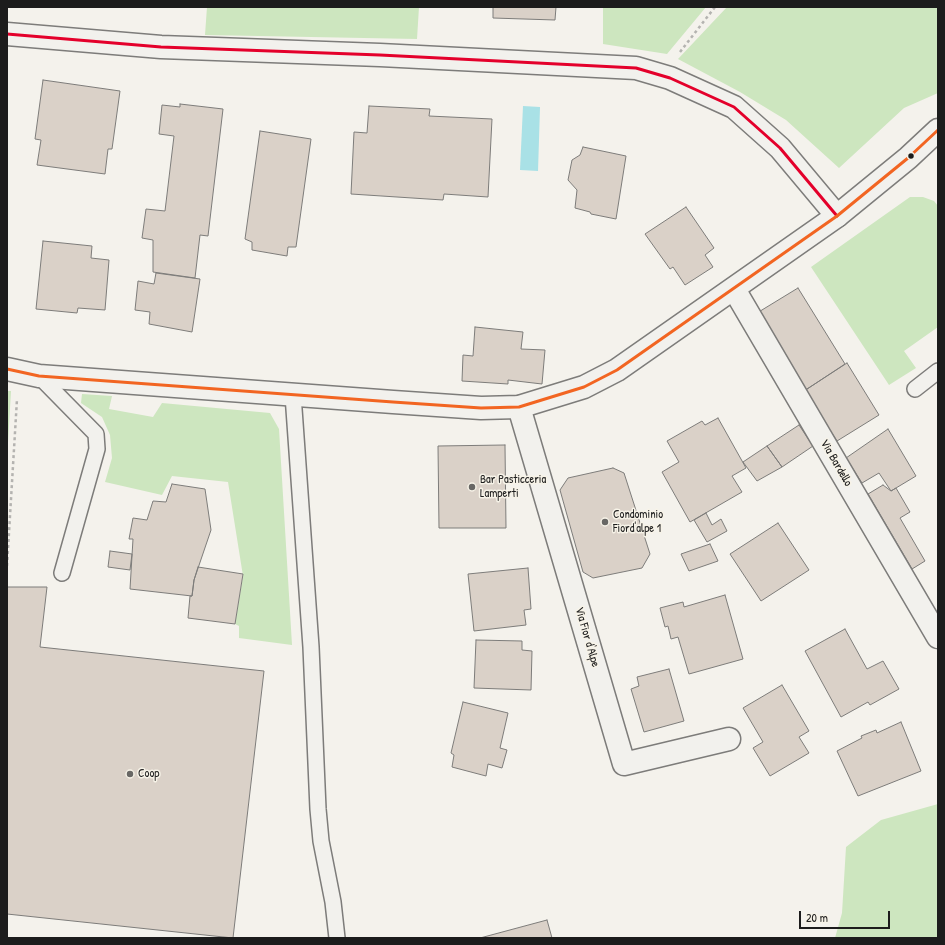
<!DOCTYPE html>
<style>
body{margin:0}
#map{position:relative;width:945px;height:945px;overflow:hidden;background:#f4f2ec;font-family:"Patrick Hand",sans-serif}
canvas{display:block}
.frame{position:absolute;inset:0;border:8px solid #1c1c1c;pointer-events:none}
.scale{position:absolute;left:799px;top:911px;width:91px;height:18px;box-sizing:border-box;border:2px solid #1c1c1c;border-top:0;padding-left:5px;font-size:12px;line-height:14px;white-space:nowrap;color:#1c1c1c;-webkit-text-stroke:3px #f7f3e8;paint-order:stroke}
</style>
<div id="map">
<canvas width="945" height="945"></canvas>
<div class="frame"></div>
<div class="scale">20 m</div>
</div>
<script>
const context = document.querySelector('canvas').getContext('2d');
context.lineJoin = 'round';
function fillPath(path, color) {
  context.fillStyle = color;
  context.fill(path, 'evenodd');
}
function toPath(rows) {
  const path = new Path2D();
  for (const r of rows) {
    path.moveTo(r[0], r[1]);
    for (let i = 2; i < r.length; i += 2) path.lineTo(r[i], r[i + 1]);
  }
  return path;
}
function strokePath(path, color, width, dash) {
  context.strokeStyle = color;
  context.lineWidth = width;
  context.lineCap = dash ? 'butt' : 'round';
  context.setLineDash(dash || []);
  context.stroke(path);
}
function write(font, color, halo, rows, align = 'center') {
  context.font = font + ' "Patrick Hand",sans-serif';
  context.lineWidth = 3;
  context.setLineDash([]);
  context.textBaseline = 'middle';
  context.strokeStyle = halo;
  context.fillStyle = color;
  for (const [text, x, y, turn = 0] of rows) {
    context.save();
    context.translate(x, y);
    context.rotate((+turn || 0) * Math.PI / 180);
    context.textAlign = isNaN(turn) ? turn : align;
    if (halo) context.strokeText(text, 0, 0);
    context.fillText(text, 0, 0);
    context.restore();
  }
}
const green = toPath([
 [207,7,419,7,417,39,205,35],
 [603,7,706,7,667,54,603,44],
 [727,7,938,7,938,93,904,108,839,168,786,120,740,92,678,59],
 [910,197,923,197,934,201,938,206,938,327,904,351,916,368,889,385,811,267],
 [7,391,11,391,7,460],
 [82,394,112,396,109,409,153,417,162,403,270,413,279,429,292,645,239,638,239,626,235,624,243,576,228,482,172,476,162,495,105,482,112,458,110,435,102,417,81,403],
 [938,804,938,938,835,938,842,913,846,847,881,820]
]);
const water = toPath([
 [523,106,540,107,538,171,520,170]
]);
const building = toPath([
 [493,7,556,7,555,20,493,18,493,7],
 [43,80,120,91,112,149,108,149,105,174,37,165,41,140,35,139,43,80],
 [180,104,223,109,208,236,200,235,195,278,153,272,153,240,142,238,146,209,165,211,174,136,159,134,162,105,180,107,180,104],
 [369,106,430,109,429,116,492,119,488,197,444,194,443,200,351,194,354,132,367,133,369,106],
 [260,131,311,139,296,247,288,247,287,256,252,250,252,242,245,239,260,131],
 [583,147,626,156,616,219,591,214,590,212,575,208,577,190,568,180,572,160,580,155,583,147],
 [686,207,714,248,705,255,713,267,685,285,673,267,670,269,645,234,686,207],
 [43,241,92,246,91,258,109,260,105,310,78,308,77,313,36,309,43,241],
 [156,273,200,279,192,332,149,324,150,312,135,310,138,281,154,284,156,273],
 [798,288,845,364,804,391,757,313,798,288],
 [475,327,523,332,521,349,545,350,542,384,508,380,508,384,462,381,463,355,473,356,475,327],
 [847,363,879,415,837,441,804,391,847,363],
 [718,418,746,468,732,476,742,492,690,522,662,472,679,462,667,441,702,421,705,425,718,418],
 [799,425,813,446,782,467,767,446,799,425],
 [888,429,916,476,891,491,879,473,862,483,846,458,888,429],
 [505,445,506,528,439,528,438,446,505,445],
 [767,446,782,467,757,481,743,462,767,446],
 [613,468,624,473,650,554,642,568,593,578,583,572,560,490,568,478,613,468],
 [172,484,205,489,211,530,194,580,192,596,130,589,133,539,129,539,133,518,147,520,153,501,166,502,172,484],
 [883,485,891,491,896,488,910,512,900,518,925,561,912,569,868,494,883,485],
 [706,513,712,525,721,519,727,531,707,542,694,520,706,513],
 [778,523,809,570,761,601,730,554,778,523],
 [710,544,718,561,689,571,681,554,710,544],
 [110,551,132,554,130,570,108,567,110,551],
 [198,567,243,574,235,624,188,618,190,596,192,596,194,580,198,567],
 [528,568,531,609,524,610,526,625,474,631,468,574,528,568],
 [7,587,47,587,40,647,264,671,233,938,7,914,7,587],
 [725,595,743,659,689,674,678,637,671,639,668,626,665,627,660,608,683,602,684,607,725,595],
 [845,629,867,669,883,661,899,689,870,705,868,702,841,717,805,651,845,629],
 [476,640,522,641,522,650,532,651,531,690,474,688,476,640],
 [669,669,684,721,644,732,631,689,639,686,637,677,669,669],
 [782,685,809,731,799,737,809,753,770,776,753,748,763,742,743,708,782,685],
 [463,702,508,713,500,748,507,750,502,768,488,764,486,776,452,767,454,755,451,753,463,702],
 [901,722,921,771,858,796,837,751,862,738,861,736,876,730,877,733,901,722],
 [547,920,552,938,480,938,547,920]
]);
const path = toPath([
 [680,52,715,7],
 [7,566,17,399]
]);
const lane = toPath([
 [39,376,96,434,97,449,62,573],
 [915,389,938,371],
 [293,395,311,647,318,809,321,841,333,902,337,938]
]);
const street = toPath([
 [7,34,161,47,380,55,636,68,670,78,734,107,780,148,837,216],
 [734,289,938,637],
 [519,407,624,764,729,739]
]);
const secondary = toPath([
 [7,369,39,376,393,402,481,408,519,407,584,387,617,370,837,216,908,158,938,130]
]);
const bus1 = toPath([
 [7,34,161,47,380,55,636,68,670,78,734,107,780,148,837,216]
]);
const bus2 = toPath([
 [7,369,39,376,393,402,481,408,519,407,584,387,617,370,837,216,908,158,938,130]
]);
const markers = [
 [911,156,3.5,"#1c1c1c"],
 [472,487,4,"#686765"],
 [605,522,4,"#686765"],
 [130,774,4,"#686765"]
];
const streetNames = [
 ["Via Bardello",836,463,60],
 ["Via Fior d'Alpe",587,637,74]
];
const poiNames = [
 ["Bar Pasticceria",480,480],
 ["Lamperti",480,494],
 ["Condominio",613,515],
 ["Fiord'alpe 1",613,529],
 ["Coop",138,774]
];
fillPath(green, '#cde6bf');
fillPath(water, '#a9e1e6');
fillPath(building, '#dad1c8');
strokePath(building, '#7d7c7a', 1);
strokePath(lane, '#7d7c7a', 18);
strokePath(street, '#7d7c7a', 25);
strokePath(secondary, '#7d7c7a', 25);
strokePath(path, '#b4b3b0', 2.5, [3, 3]);
strokePath(lane, '#f2f1ed', 15);
strokePath(street, '#f2f1ed', 22);
strokePath(secondary, '#f2f1ed', 22);
strokePath(bus1, '#e4002b', 3);
strokePath(bus2, '#f26522', 3);
for (const [x, y, r, color] of markers) {
  const dot = new Path2D();
  dot.arc(x, y, r, 0, 2 * Math.PI);
  context.fillStyle = color;
  context.fill(dot);
  strokePath(dot, '#f7f3e8', 1.5);
}
write('12px', '#1c1c1c', '#f7f3e8', streetNames);
write('12px', '#1c1c1c', '#f7f3e8', poiNames, 'left');
</script>
